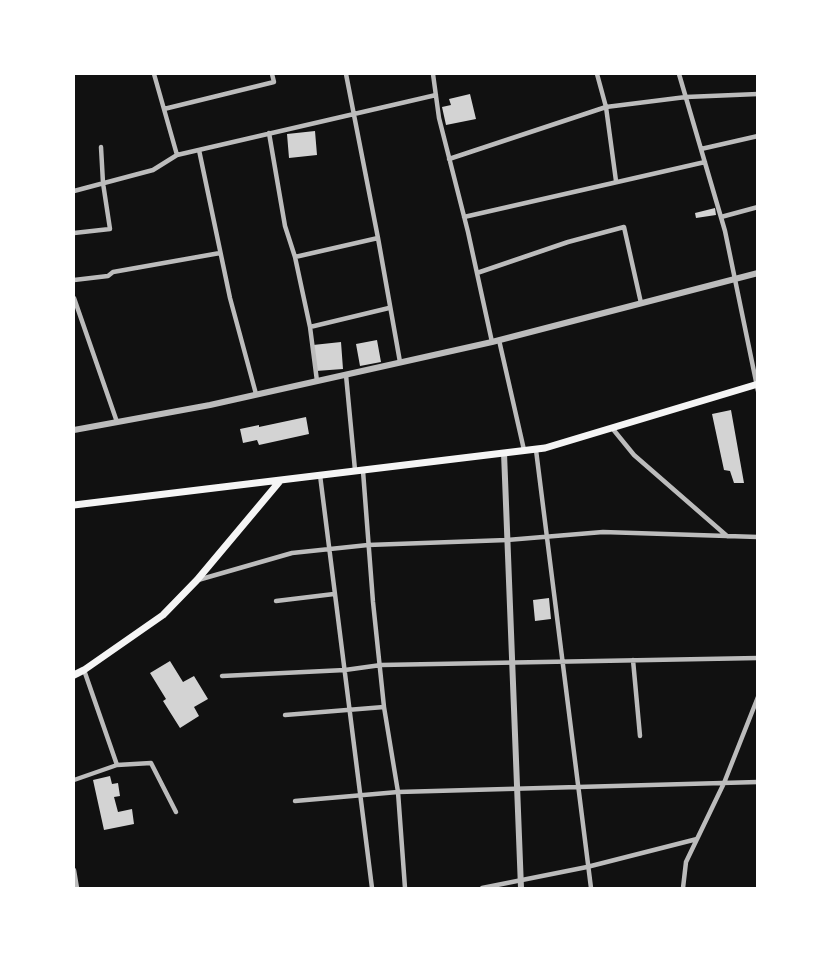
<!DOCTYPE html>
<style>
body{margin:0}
#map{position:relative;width:831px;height:962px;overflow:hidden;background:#111;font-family:Ubuntu,sans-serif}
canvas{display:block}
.frame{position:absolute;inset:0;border:75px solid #fff;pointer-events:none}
</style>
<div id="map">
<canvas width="831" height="962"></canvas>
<div class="frame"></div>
</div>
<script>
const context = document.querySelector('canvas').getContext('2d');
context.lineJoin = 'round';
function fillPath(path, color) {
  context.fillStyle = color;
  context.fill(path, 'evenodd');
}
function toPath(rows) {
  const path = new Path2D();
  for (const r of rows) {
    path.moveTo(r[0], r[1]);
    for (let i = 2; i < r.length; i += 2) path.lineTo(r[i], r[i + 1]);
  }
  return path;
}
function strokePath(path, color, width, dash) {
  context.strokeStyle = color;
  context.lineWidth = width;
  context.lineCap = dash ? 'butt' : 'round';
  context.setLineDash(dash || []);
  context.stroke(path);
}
const building = toPath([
 [470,94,476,119,446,125,442,107,451,105,449,99],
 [315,131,317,155,289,158,287,134],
 [715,208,716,215,696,218,695,213],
 [377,340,381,362,360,366,356,344],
 [341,342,343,369,316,371,313,345],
 [731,410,744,483,734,483,730,471,724,470,712,414],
 [306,417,309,434,259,445,257,440,243,443,240,429,259,425,259,427],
 [549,598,551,619,535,621,533,600],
 [170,661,183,682,194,676,208,699,194,707,199,716,180,728,163,701,166,699,150,673],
 [110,776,112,784,118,783,120,796,114,797,118,812,132,809,134,824,104,830,93,780]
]);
const minor = toPath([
 [154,74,177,155],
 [346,74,378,238,295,257,310,327,389,308],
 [433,74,439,118,468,232,492,342],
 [597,74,606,107,686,97,758,94],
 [679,74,725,231,758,391],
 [164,109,274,82,272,74],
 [269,133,285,226,295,257],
 [701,149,758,136],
 [199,150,230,298,256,394],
 [449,159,606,107,616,181],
 [74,191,153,170,177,155,436,95],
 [464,217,705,162],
 [721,217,758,207],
 [74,233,110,229,103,183,101,147],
 [378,238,400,362],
 [477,273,568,242,624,227,641,303],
 [74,280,108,276,113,272,220,253],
 [74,298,117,422],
 [310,327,317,381],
 [499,340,524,450],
 [346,375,355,470],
 [612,428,634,455,727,536],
 [536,450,591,888],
 [363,471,373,602,384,707,398,792,405,888],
 [320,475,372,888],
 [198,580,292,553,368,545,507,540,603,532,758,537],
 [276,601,334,594],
 [633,660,640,736],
 [222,676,345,670,381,665,758,658],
 [285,715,384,707],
 [117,765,151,763,176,812],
 [74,780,117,765,84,670],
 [295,801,398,792,758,782],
 [74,870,77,888],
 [482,888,587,867,697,839],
 [683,888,686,862,724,783,758,697]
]);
const tertiary = toPath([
 [74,430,210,405,492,342,758,273],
 [504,453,521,888]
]);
const primary = toPath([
 [74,505,545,448,758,384],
 [74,675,84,670,163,615,197,580,280,481]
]);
fillPath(building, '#d3d3d3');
strokePath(minor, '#bcbcbc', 4.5);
strokePath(tertiary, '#bcbcbc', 6);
strokePath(primary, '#f5f5f5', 7);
</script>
